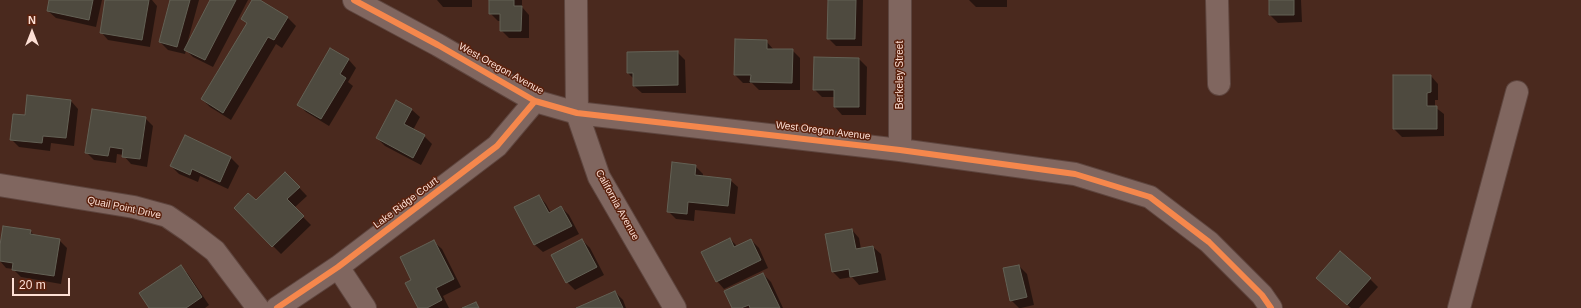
<!DOCTYPE html>
<style>
body{margin:0}
#map{position:relative;width:1581px;height:308px;overflow:hidden;background:#4a291e;font-family:Helvetica,sans-serif}
canvas{display:block}
.north{position:absolute;left:12px;top:12px;width:40px;height:40px;-webkit-text-stroke:3px #5b210d;paint-order:stroke;rotate:0deg;font-size:11px;font-weight:700;line-height:16px;text-align:center;color:#fddfd5}
.north::after{content:'';display:block;margin:auto;width:14px;height:18px;background:#fddfd5;clip-path:polygon(50% 0,100% 100%,50% 72%,0 100%)}
.scale{position:absolute;left:12px;top:278px;width:58px;height:18px;box-sizing:border-box;border:2px solid #fddfd5;border-top:0;padding-left:5px;font-size:12px;line-height:14px;white-space:nowrap;color:#fddfd5;-webkit-text-stroke:3px #5b210d;paint-order:stroke}
</style>
<div id="map">
<canvas width="1581" height="308"></canvas>
<div class="north">N</div>
<div class="scale">20 m</div>
</div>
<script>
const context = document.querySelector('canvas').getContext('2d');
context.lineJoin = 'round';
function fillPath(path, color) {
  context.fillStyle = color;
  context.fill(path, 'evenodd');
}
function toPath(rows) {
  const path = new Path2D();
  for (const r of rows) {
    path.moveTo(r[0], r[1]);
    for (let i = 2; i < r.length; i += 2) path.lineTo(r[i], r[i + 1]);
  }
  return path;
}
function strokePath(path, color, width, dash) {
  context.strokeStyle = color;
  context.lineWidth = width;
  context.lineCap = dash ? 'butt' : 'round';
  context.setLineDash(dash || []);
  context.stroke(path);
}
function write(font, color, halo, rows, align = 'center') {
  context.font = font + ' Helvetica,sans-serif';
  context.lineWidth = 3;
  context.setLineDash([]);
  context.textBaseline = 'middle';
  context.strokeStyle = halo;
  context.fillStyle = color;
  for (const [text, x, y, turn = 0] of rows) {
    context.save();
    context.translate(x, y);
    context.rotate((+turn || 0) * Math.PI / 180);
    context.textAlign = isNaN(turn) ? turn : align;
    if (halo) context.strokeText(text, 0, 0);
    context.fillText(text, 0, 0);
    context.restore();
  }
}
const shadow = toPath([
 [50,0,102,0,96,27,56,18,48,11],
 [106,0,152,0,157,6,150,47,108,40,101,32],
 [171,0,199,0,187,44,211,0,248,0,213,67,193,57,186,50,185,54,168,50,160,42],
 [253,0,258,0,288,18,296,26,282,48,276,44,231,120,210,107,202,99,247,24,242,19],
 [437,0,472,0,472,7,443,7],
 [490,0,522,0,522,7,529,15,529,38,509,38,501,30,501,21,498,21,490,13],
 [829,0,863,0,862,46,836,46,828,38],
 [969,0,1007,0,1007,7,976,7],
 [1270,0,1301,0,1302,22,1278,23,1270,15],
 [766,41,774,50,792,50,800,58,800,90,759,90,752,83,743,83,735,75],
 [331,50,349,60,356,68,348,82,353,86,329,126,306,112,298,104],
 [677,52,685,60,686,93,642,93,634,86,634,79,628,73,628,53],
 [859,59,867,67,866,115,842,115,835,107,835,97,822,97,814,89],
 [1431,76,1438,84,1438,100,1435,100,1435,107,1444,114,1444,136,1402,137,1394,129],
 [71,101,78,109,74,146,51,143,50,151,19,147,11,139,25,117],
 [397,102,412,110,420,117,413,130,424,136,432,144,421,165,385,146,377,138],
 [145,118,153,126,147,167,131,164,123,155,117,154,116,163,94,160,86,152],
 [185,136,231,158,239,166,228,189,200,176,198,182,179,174,171,166],
 [695,166,703,174,703,177,730,180,738,187,735,214,695,210,694,221,676,219,668,211],
 [285,173,307,196,294,208,311,225,281,254,235,208,256,202],
 [539,196,546,204,551,213,561,207,569,215,579,234,543,252,535,245,516,208],
 [852,230,859,238,861,249,873,247,881,254,886,280,859,285,852,277,840,279,833,272],
 [30,231,35,236,59,240,67,248,61,284,21,277,13,269,6,268,0,261,0,251],
 [730,239,737,246,751,240,759,248,768,268,724,289,717,281],
 [582,240,590,248,604,275,575,290,567,282],
 [434,242,442,249,461,287,443,296,449,308,419,308,413,280],
 [180,266,188,274,209,305,205,308,150,308],
 [1019,266,1027,274,1034,305,1021,308,1019,308,1011,300],
 [763,274,771,282,783,308,733,308],
 [1370,279,1378,287,1359,308,1351,308,1325,286],
 [615,292,623,300,626,308,579,308]
]);
const building = toPath([
 [49,0,93,0,89,20,47,11,49,0],
 [105,0,149,0,142,40,100,33,105,0],
 [170,0,190,0,177,47,159,42,170,0],
 [210,0,236,0,205,60,184,50,210,0],
 [252,0,260,0,288,17,274,40,268,37,223,113,201,99,247,23,241,19,252,0],
 [489,0,514,0,514,6,522,6,521,31,500,31,500,14,489,14,489,0],
 [828,0,856,0,855,39,827,39,828,0],
 [1269,0,1294,0,1294,15,1269,15,1269,0],
 [735,39,767,40,767,49,793,49,792,83,750,82,751,75,734,75,735,39],
 [330,48,349,59,340,74,346,78,321,119,297,105,330,48],
 [678,51,678,85,633,86,633,73,627,73,627,52,678,51],
 [814,57,859,58,859,107,834,107,834,90,813,90,814,57],
 [1393,75,1431,75,1431,92,1427,93,1427,106,1437,106,1437,129,1393,129,1393,75],
 [27,95,71,100,66,138,43,136,42,143,10,140,13,114,25,115,27,95],
 [396,100,412,109,404,124,425,135,413,158,376,138,396,100],
 [92,109,146,117,140,159,122,157,123,149,110,147,108,156,85,153,92,109],
 [185,135,231,157,220,182,192,169,190,175,170,166,185,135],
 [672,162,696,165,695,175,731,179,728,206,688,202,687,214,667,212,672,162],
 [285,172,300,187,287,199,304,216,272,247,234,208,248,193,256,200,285,172],
 [539,195,549,213,561,206,572,226,534,245,514,207,539,195],
 [3,226,31,230,30,234,60,239,54,276,12,270,13,263,0,261,0,245,3,226],
 [852,229,856,249,873,246,878,272,850,277,849,269,832,272,825,234,852,229],
 [730,238,734,247,751,239,761,260,716,282,701,252,730,238],
 [582,239,597,267,566,283,551,255,582,239],
 [434,240,454,279,436,288,442,300,427,308,418,308,405,283,411,280,400,257,434,240],
 [1340,251,1371,278,1347,305,1316,278,1340,251],
 [181,265,202,297,186,308,149,308,139,293,181,265],
 [1019,265,1027,297,1010,301,1003,268,1019,265],
 [763,273,780,308,750,308,749,305,741,308,732,308,724,291,763,273],
 [615,291,623,308,576,308,615,291],
 [476,302,479,308,462,308,476,302]
]);
const minor = toPath([
 [354,0,438,45,535,101,577,113,900,150,1075,174,1150,197,1209,242,1262,295,1271,308],
 [900,0,900,150],
 [1217,0,1219,84],
 [0,185,134,207,167,216,189,231,215,251,258,308],
 [338,267,365,308],
 [277,308,338,267,497,146,535,101],
 [1459,308,1517,92]
]);
const tertiary = toPath([
 [576,0,577,113,599,177,675,308]
]);
const cycleway = toPath([
 [354,0,438,45,535,101,577,113,900,150,1075,174,1150,197,1209,242,1262,295,1271,308],
 [277,308,338,267,497,146,535,101]
]);
const streetNames = [
 ["West Oregon Avenue",501,69,29],
 ["Berkeley Street",900,75,-90],
 ["West Oregon Avenue",823,131,7],
 ["Lake Ridge Court",406,203,-37],
 ["California Avenue",617,205,61],
 ["Quail Point Drive",124,208,12]
];
fillPath(shadow, '#0007');
fillPath(building, '#4e4a3f');
strokePath(building, '#636155', 1);
strokePath(minor, '#5e453e', 24);
strokePath(tertiary, '#5e453e', 24);
strokePath(minor, '#80665f', 22);
strokePath(tertiary, '#80665f', 22);
strokePath(cycleway, '#f5874c', 6);
write('10px', '#fddfd5', '#5b210d', streetNames);
</script>
